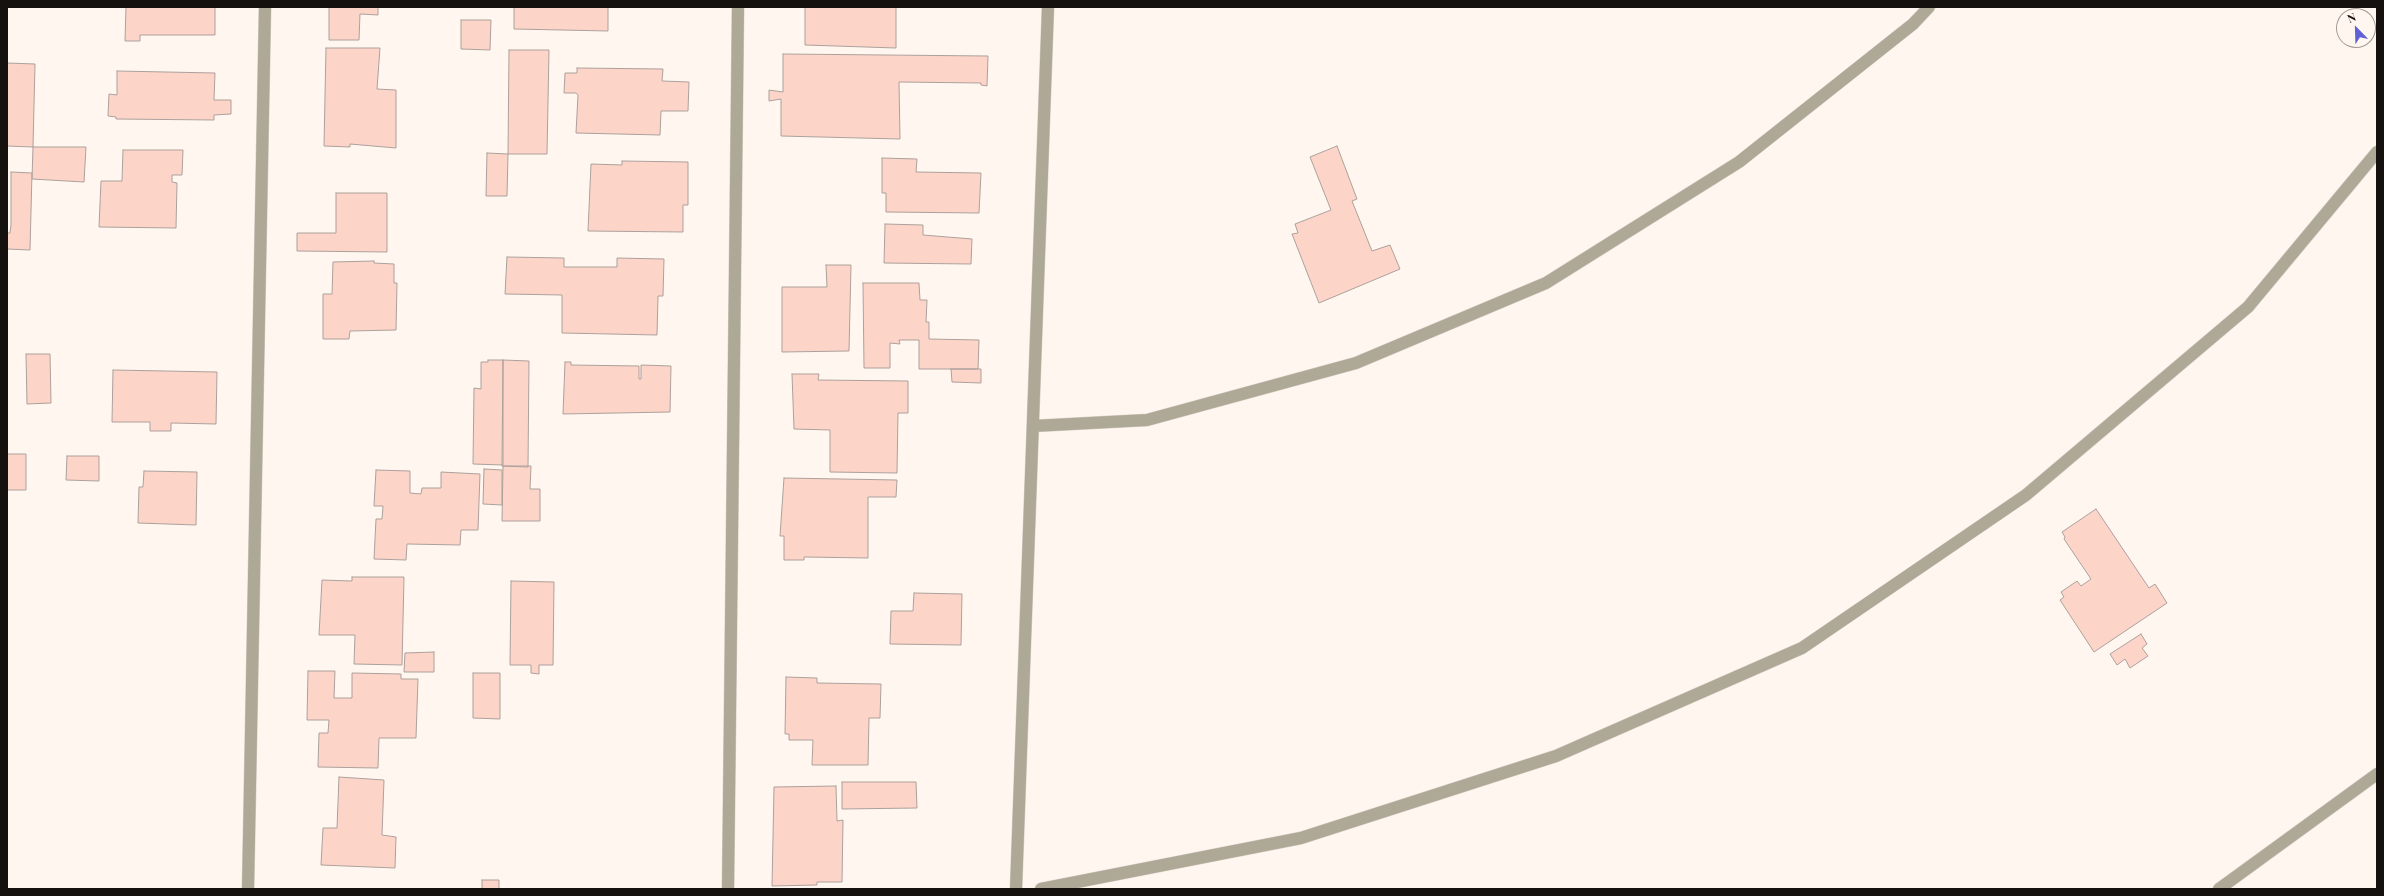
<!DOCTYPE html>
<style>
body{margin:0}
#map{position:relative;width:2384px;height:896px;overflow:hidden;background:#fff7ef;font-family:"Playfair Display",serif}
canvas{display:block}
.frame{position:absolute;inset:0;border:8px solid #14110e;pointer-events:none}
.north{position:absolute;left:2336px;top:8px;width:40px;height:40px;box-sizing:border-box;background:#fff7ef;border:1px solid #a19b95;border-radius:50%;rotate:337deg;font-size:11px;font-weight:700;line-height:16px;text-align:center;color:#14110e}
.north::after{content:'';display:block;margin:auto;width:14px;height:18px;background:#6061d9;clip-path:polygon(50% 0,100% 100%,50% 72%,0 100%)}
</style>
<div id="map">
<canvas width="2384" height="896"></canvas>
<div class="frame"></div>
<div class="north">N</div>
</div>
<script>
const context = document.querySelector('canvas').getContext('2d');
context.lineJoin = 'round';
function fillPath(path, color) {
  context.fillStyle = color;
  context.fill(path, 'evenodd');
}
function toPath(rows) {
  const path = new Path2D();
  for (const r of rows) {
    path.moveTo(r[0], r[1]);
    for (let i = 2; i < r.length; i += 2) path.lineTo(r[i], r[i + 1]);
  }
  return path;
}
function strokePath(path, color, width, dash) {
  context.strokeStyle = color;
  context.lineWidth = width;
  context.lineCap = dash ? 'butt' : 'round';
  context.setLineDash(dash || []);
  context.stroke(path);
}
const building = toPath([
 [126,7,215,7,215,35,140,35,140,41,125,41,126,7],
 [329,7,378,7,378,15,360,14,359,40,329,40,329,7],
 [514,7,608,7,608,31,514,29,514,7],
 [805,7,896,7,896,48,805,45,805,7],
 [461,20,491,20,490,50,461,49,461,20],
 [326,48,380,48,377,89,396,90,396,148,350,144,350,147,324,146,326,48],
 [509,50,549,50,547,154,508,154,509,50],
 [783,54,988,56,987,86,981,85,981,83,899,82,900,139,781,136,781,99,769,101,769,90,783,92,783,54],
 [7,63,35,64,33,147,7,146,7,63],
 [577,68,663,69,662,81,689,82,688,111,661,111,660,135,576,133,578,95,576,93,564,93,565,73,577,73,577,68],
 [117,71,215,73,214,100,231,100,231,114,214,115,214,120,116,119,116,117,108,116,109,94,117,95,117,71],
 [1337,146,1357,199,1352,201,1372,251,1390,245,1400,269,1319,303,1292,234,1298,233,1295,224,1331,210,1310,157,1337,146],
 [33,147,86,147,84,182,32,179,33,147],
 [123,150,183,150,182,175,172,175,172,182,177,183,176,228,99,227,101,181,122,181,123,150],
 [487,153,508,154,507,196,486,196,487,153],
 [882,158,917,159,916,172,981,173,979,213,886,212,886,193,882,193,882,158],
 [622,161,688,162,688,205,683,205,683,232,588,231,591,164,622,165,622,161],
 [11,172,32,173,30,250,7,249,7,233,10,233,11,225,11,172],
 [336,193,387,193,387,252,297,251,297,233,336,233,336,193],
 [885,224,923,225,923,235,972,239,971,264,884,263,885,224],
 [507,257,564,258,564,267,617,267,617,258,664,259,663,296,658,296,657,335,562,333,562,295,505,294,507,257],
 [374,261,374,263,394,264,394,283,397,283,396,330,350,331,349,339,323,339,323,294,332,294,333,262,374,261],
 [826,265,851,265,849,351,782,352,782,287,827,287,826,265],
 [863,283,919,283,920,300,927,300,926,322,929,322,929,339,979,340,978,369,919,369,919,340,899,340,900,344,890,343,890,368,864,368,863,283],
 [26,354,50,354,51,403,27,404,26,354],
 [488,360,503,360,503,465,473,464,474,388,481,389,481,362,488,362,488,360],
 [503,360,529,361,528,467,502,466,503,360],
 [565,362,571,362,571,365,639,366,639,379,641,379,641,365,671,366,670,412,563,414,565,362],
 [951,369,981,369,981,383,952,382,951,369],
 [113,370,217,372,216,424,171,423,171,431,150,431,150,422,112,422,113,370],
 [792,374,819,374,818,380,908,381,908,413,898,413,897,473,830,472,830,430,794,429,792,374],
 [7,454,26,454,26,490,7,490,7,454],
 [67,456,99,456,99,481,66,480,67,456],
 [503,466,531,466,530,489,540,489,540,521,502,521,503,466],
 [484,469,502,470,502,505,483,504,484,469],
 [376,470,410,471,410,493,421,494,422,488,441,488,441,472,480,474,478,530,461,530,460,545,407,544,406,560,374,559,376,519,382,519,383,506,374,506,376,470],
 [144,471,197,472,196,525,138,523,139,487,143,487,144,471],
 [784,478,897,480,896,497,868,497,868,558,804,557,804,560,784,560,784,536,780,536,784,478],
 [2096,509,2149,588,2155,584,2167,603,2094,652,2060,600,2064,597,2061,592,2077,581,2081,586,2091,579,2064,539,2065,537,2062,532,2096,509],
 [352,577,404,577,402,665,354,664,355,635,319,635,322,580,352,581,352,577],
 [511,581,554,582,553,665,539,665,539,674,531,673,531,665,510,665,511,581],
 [914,593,962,594,961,645,890,644,891,611,913,611,914,593],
 [2141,634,2147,644,2142,648,2148,656,2130,668,2125,659,2117,665,2110,654,2141,634],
 [434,652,434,672,404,672,405,653,434,652],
 [308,671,335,671,334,698,352,698,352,673,401,674,401,679,418,679,416,738,379,738,378,768,318,767,319,733,328,733,329,720,307,720,308,671],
 [473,673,500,673,500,719,473,718,473,673],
 [786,677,817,678,817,683,881,684,880,718,869,718,868,765,812,765,813,740,789,740,789,734,785,734,786,677],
 [339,777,384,780,382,835,396,837,395,868,321,865,323,828,337,828,339,777],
 [842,782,916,782,917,808,842,809,842,782],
 [836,786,837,821,843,820,842,882,817,882,817,885,772,886,774,787,836,786],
 [482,880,499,880,499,889,482,889,482,880]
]);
const minor = toPath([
 [1033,426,1147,420,1356,363,1546,283,1739,162,1913,24,1929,7],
 [248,889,265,7],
 [728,889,738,7],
 [1016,889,1048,7],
 [1041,889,1301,838,1556,756,1802,648,2026,495,2248,307,2377,152],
 [2219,889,2377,774]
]);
fillPath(building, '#fcd4c8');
strokePath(building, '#ada09c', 1);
strokePath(minor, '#d9d2cb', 13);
strokePath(minor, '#ada996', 12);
</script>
